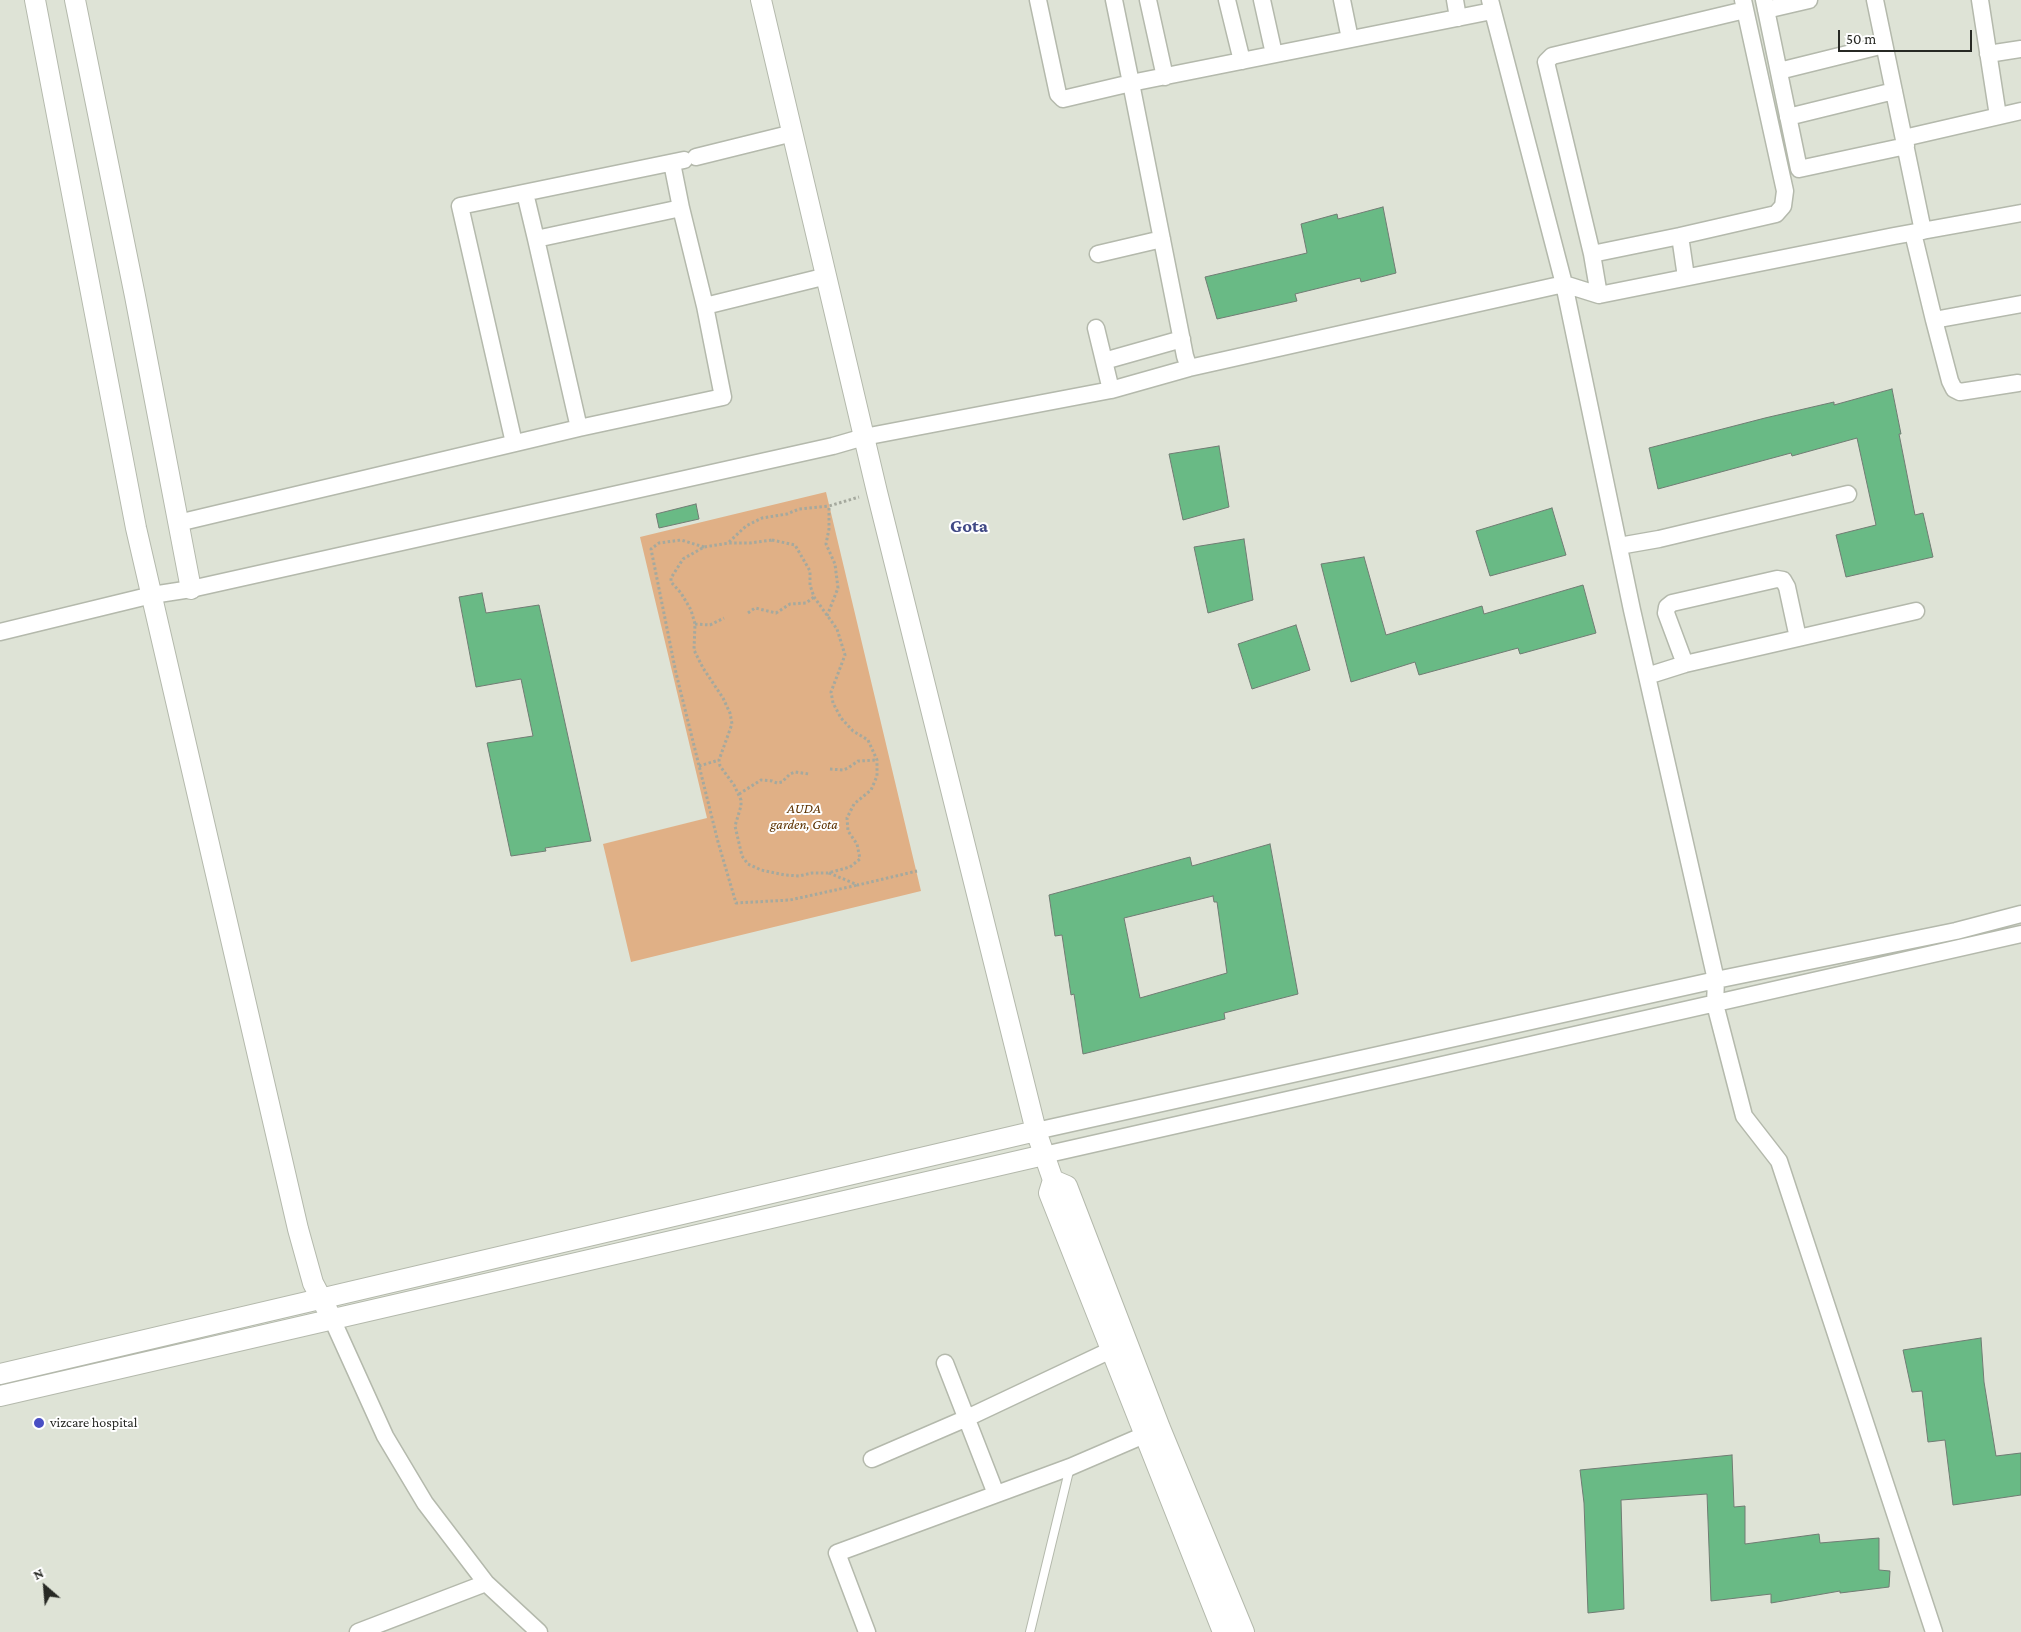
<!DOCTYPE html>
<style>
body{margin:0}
#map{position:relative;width:2021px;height:1632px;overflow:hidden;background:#dee3d6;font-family:"Crimson Pro",serif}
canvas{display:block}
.north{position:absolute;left:20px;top:1562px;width:50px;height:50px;-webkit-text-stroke:4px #fff;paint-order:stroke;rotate:333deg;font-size:14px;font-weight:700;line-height:20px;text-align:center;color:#272924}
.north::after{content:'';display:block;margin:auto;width:18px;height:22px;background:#272924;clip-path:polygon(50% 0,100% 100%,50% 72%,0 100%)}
.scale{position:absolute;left:1838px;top:30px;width:134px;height:22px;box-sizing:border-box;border:2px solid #272924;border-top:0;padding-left:6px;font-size:15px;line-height:18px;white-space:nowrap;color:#272924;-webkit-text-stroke:4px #fff;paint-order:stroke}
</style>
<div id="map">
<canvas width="2021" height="1632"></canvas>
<div class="north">N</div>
<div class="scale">50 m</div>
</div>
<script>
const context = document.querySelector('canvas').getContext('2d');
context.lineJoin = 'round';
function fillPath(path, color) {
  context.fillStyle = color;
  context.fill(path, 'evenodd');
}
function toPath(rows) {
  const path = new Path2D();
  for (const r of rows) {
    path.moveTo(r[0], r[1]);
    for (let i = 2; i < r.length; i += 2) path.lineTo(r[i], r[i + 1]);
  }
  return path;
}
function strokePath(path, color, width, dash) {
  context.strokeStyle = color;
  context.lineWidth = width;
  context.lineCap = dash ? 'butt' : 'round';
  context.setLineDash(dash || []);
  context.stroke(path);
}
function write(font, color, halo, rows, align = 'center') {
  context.font = font + ' "Crimson Pro",serif';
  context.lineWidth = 4;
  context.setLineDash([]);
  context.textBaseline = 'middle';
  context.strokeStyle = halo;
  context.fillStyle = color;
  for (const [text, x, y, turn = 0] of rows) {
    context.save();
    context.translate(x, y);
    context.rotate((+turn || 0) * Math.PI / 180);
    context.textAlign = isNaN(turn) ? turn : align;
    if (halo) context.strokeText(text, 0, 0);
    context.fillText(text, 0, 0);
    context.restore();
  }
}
const green = toPath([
 [826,492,921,891,631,962,603,844,707,818,640,537]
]);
const building = toPath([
 [1383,207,1396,273,1361,282,1360,278,1295,294,1297,301,1217,319,1205,277,1307,253,1301,224,1337,214,1338,219,1383,207],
 [1892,389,1901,434,1899,434,1915,515,1923,513,1933,557,1846,577,1836,535,1876,525,1857,438,1792,456,1791,453,1658,489,1649,448,1765,418,1834,402,1834,405,1892,389],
 [1219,446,1229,507,1183,520,1169,454,1219,446],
 [696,504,699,519,659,528,656,514,696,504],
 [1552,508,1566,555,1490,576,1476,531,1552,508],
 [1244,539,1253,600,1208,613,1194,547,1244,539],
 [1364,557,1386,635,1482,606,1484,614,1583,585,1596,633,1520,654,1518,648,1419,675,1415,662,1351,682,1321,564,1364,557],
 [482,593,486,613,539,605,591,841,545,848,546,851,511,856,487,743,533,736,521,679,476,687,459,597,482,593],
 [1296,625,1310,670,1252,689,1238,644,1296,625],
 [1270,844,1298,994,1224,1013,1225,1019,1083,1054,1074,994,1071,995,1062,935,1055,936,1049,895,1190,857,1192,866,1270,844],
 [1213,896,1214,902,1217,902,1227,973,1140,998,1124,918,1213,896],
 [1981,1338,1984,1382,1996,1456,2021,1453,2021,1495,1953,1505,1945,1440,1928,1442,1922,1391,1912,1392,1903,1350,1981,1338],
 [1732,1455,1734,1507,1745,1506,1745,1544,1819,1534,1820,1543,1879,1538,1879,1570,1890,1571,1889,1587,1840,1593,1840,1591,1771,1603,1771,1594,1711,1601,1707,1494,1621,1500,1624,1609,1588,1613,1584,1503,1580,1470,1732,1455]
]);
const path = toPath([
 [772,540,795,545,810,571,810,585,814,597,837,629,845,655,831,692,833,703,841,718,853,731,868,740,877,760,877,776,871,790,854,804,847,818,848,831,857,844,860,859,850,867,828,873,812,873,799,876,785,875,761,870,748,864,742,856,735,826,741,806,741,800,734,785,720,766,719,760,732,724,730,713,723,698,703,668,694,650,695,624,691,610,681,593,671,582,671,578,683,559,704,547,729,543,750,543,772,540],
 [729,542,746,526,762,518,787,514,799,509,829,506],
 [704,547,681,540,659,543,651,549,676,673,718,842,736,903,790,900,858,885],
 [748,613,755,608,776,613,790,604,806,603,814,597],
 [827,616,838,588,835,564,826,544,829,529,829,506,859,497],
 [695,624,710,625,724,618],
 [699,766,719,760],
 [830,769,843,770,848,768,858,761,877,760],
 [739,794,761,780,772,781,777,783,782,782,790,774,795,772,809,774],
 [829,873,858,885,917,871]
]);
const service = toPath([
 [1030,1632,1070,1467]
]);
const minor = toPath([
 [1038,0,1058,94,1063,99,1131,83,1114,0],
 [1148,0,1165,77],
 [1227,0,1242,61],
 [1262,0,1274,54],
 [1342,0,1350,39],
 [1455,0,1458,18],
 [1490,0,1564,284,1632,610,1716,980,1715,1004,1744,1116,1779,1161,1934,1632],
 [1764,0,1799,169,1906,146],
 [1875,0,1923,231],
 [1980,0,1998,116],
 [1766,10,1809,0],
 [1988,54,2021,49],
 [1779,71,1884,45],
 [1788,117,1894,91],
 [1904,138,2021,111],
 [696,157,793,133],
 [672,163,681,208],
 [525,193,536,239],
 [1913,233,1934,320],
 [1680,236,1592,254,1546,62,1552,56,1745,10],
 [1098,254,1162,239],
 [1592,254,1599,295],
 [1686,277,1680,236,1776,214,1783,206,1785,191,1743,0],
 [705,306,681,208,536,239,579,428,723,397,705,306,827,276],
 [1096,328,1111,390],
 [1104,361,1182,339],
 [1189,368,1185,356,1131,83,1492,11],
 [2018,383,1960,392,1954,389,1950,381,1934,320,2021,304],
 [514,443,460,206,684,160],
 [178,523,579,428],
 [1619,546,1659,539,1848,494],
 [0,632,152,595,191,589,833,446,864,437,1111,390,1189,368,1564,284,1599,295,1894,236,2021,213],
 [1685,664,1666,613,1667,607,1672,603,1777,579,1783,580,1787,587,1798,638],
 [1647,676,1685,664,1916,611],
 [1036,1131,1716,980,1956,931,2021,914],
 [1044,1155,2021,934],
 [332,1319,385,1436,425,1503,486,1583,539,1632],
 [945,1363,996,1494],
 [872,1459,967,1418,1111,1350],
 [358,1632,486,1583],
 [867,1632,837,1553,1070,1467,1156,1430]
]);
const tertiary = toPath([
 [35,0,136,528,298,1229,313,1283,332,1319],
 [75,0,135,296,191,589],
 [761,0,877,492,1036,1131,1053,1180,1049,1193,1223,1632],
 [1053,1180,1067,1186,1160,1428,1244,1632],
 [0,1374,1036,1131],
 [0,1396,1044,1155]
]);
const markers = [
 [39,1423,6,"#494fc4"]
];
const parkNames = [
 ["AUDA",804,809],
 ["garden, Gota",804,825]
];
const poiNames = [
 ["vizcare hospital",50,1423]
];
const districtNames = [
 ["Gota",969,526]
];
fillPath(green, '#e0b086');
fillPath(building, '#69ba85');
strokePath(building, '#707c73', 1);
strokePath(service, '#b4b9ac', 10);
strokePath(minor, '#b4b9ac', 19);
strokePath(tertiary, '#b4b9ac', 22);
strokePath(path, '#a5a99e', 3, [2.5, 2.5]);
strokePath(service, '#fff', 8);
strokePath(minor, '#fff', 16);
strokePath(tertiary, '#fff', 20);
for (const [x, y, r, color] of markers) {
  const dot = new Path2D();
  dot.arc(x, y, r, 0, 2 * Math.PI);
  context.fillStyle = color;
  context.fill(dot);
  strokePath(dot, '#fff', 2);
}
write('italic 14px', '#5d3200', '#fff', parkNames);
write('14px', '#272924', '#fff', poiNames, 'left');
write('bold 19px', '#404985', '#fff', districtNames);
</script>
